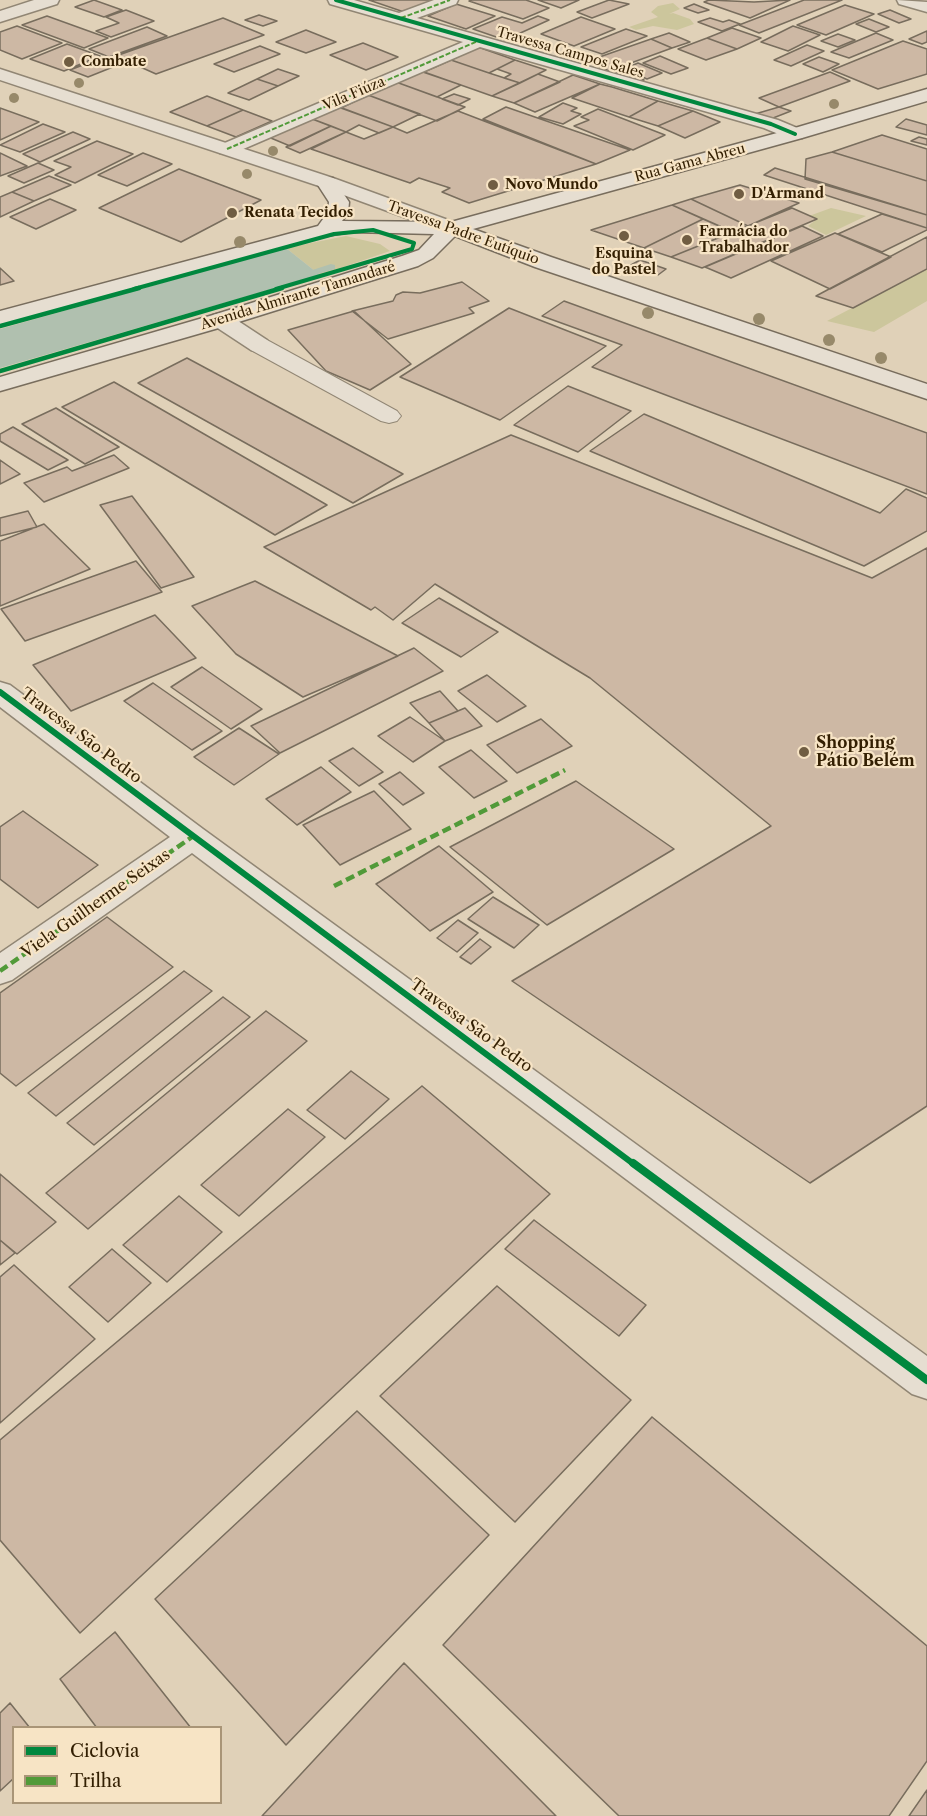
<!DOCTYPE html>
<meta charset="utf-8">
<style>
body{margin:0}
#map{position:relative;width:927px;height:1816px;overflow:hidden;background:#e0d1b8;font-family:"Libre Caslon Text",serif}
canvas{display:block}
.legend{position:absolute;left:12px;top:1726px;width:210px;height:78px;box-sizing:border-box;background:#f7e4c5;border:2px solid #a99577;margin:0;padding:8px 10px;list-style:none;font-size:18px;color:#331f02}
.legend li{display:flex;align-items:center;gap:12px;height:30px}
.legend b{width:30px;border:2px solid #a99577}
</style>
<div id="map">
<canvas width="927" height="1816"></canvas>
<ul class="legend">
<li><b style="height:8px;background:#00873e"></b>Ciclovia</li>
<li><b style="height:8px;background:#519a39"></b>Trilha</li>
</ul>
</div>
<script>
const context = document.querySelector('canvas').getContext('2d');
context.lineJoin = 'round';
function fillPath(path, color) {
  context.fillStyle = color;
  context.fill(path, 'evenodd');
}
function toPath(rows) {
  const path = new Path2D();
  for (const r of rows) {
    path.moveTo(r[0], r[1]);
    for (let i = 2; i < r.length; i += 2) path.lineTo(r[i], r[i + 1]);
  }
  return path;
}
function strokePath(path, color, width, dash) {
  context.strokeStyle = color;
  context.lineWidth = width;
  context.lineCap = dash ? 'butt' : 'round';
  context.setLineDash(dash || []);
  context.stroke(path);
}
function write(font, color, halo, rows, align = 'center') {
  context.font = font + ' "Libre Caslon Text",serif';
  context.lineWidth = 4.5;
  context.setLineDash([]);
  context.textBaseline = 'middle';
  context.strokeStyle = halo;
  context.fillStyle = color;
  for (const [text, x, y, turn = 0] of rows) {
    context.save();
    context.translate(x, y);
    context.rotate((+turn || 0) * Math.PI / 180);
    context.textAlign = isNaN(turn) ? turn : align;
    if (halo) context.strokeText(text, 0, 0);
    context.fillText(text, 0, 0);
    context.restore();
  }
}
const green = toPath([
 [673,3,680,9,669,14,673,13,690,19,694,24,677,30,653,26,636,30,629,27,658,17,651,12,658,6],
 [831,208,866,216,826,235,808,226,817,219,809,216],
 [346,236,380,244,390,251,320,275,286,248],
 [927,269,927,301,874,332,827,321]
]);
const water = toPath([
 [286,248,320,275,0,368,0,329]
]);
const stream = toPath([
 [331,264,335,265,335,269,296,280,291,277,331,264]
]);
const building = toPath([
 [94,0,122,10,104,17,75,7,94,0],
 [369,0,434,0,404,12,369,0],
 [472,0,526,0,549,8,523,19,469,1,472,0],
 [538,0,579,0,561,8,538,0],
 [609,0,629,4,592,18,577,12,609,0],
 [709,0,754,2,790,0,750,18,704,2,709,0],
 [804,0,842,0,759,33,739,25,804,0],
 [456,4,495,16,466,29,428,16,456,4],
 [694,4,709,10,698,13,684,8,694,4],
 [845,5,874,14,826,35,797,25,845,5],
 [126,10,154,21,111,37,96,31,119,23,106,17,126,10],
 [890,10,911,19,899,23,878,14,890,10],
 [259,15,277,21,263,26,245,20,259,15],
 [47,16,108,38,84,48,22,25,47,16],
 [538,16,549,20,505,40,473,29,502,17,522,23,538,16],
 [581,17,615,29,574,46,541,34,581,17],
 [223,18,264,35,156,74,116,56,223,18],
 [710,18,723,22,729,20,740,24,722,31,698,22,710,18],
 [869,19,889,27,876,32,856,24,869,19],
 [17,26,62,43,22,59,0,50,0,32,17,26],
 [793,26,820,35,788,51,761,42,793,26],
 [147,27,167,36,109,57,89,49,147,27],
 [732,28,761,38,737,49,707,38,732,28],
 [626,29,647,36,602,54,581,47,626,29],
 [306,30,336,42,306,53,276,42,306,30],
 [927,31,927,42,922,44,909,39,927,31],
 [669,33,690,42,672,48,651,39,669,33],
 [876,33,893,40,849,58,831,52,876,33],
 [838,34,855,40,838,47,821,41,838,34],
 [707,38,737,49,706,60,678,49,707,38],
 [651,39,672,48,609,71,588,61,651,39],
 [903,41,927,49,927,74,878,89,832,70,903,41],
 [363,43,398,57,366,70,330,55,363,43],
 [67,44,100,56,64,71,30,59,67,44],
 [807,45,824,51,791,66,774,60,807,45],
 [260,46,280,54,234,72,214,64,260,46],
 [478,47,515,60,489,73,451,60,478,47],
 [106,56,123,63,88,77,70,70,106,56],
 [660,56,688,68,671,74,643,63,660,56],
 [819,57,839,64,823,72,803,64,819,57],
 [451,60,489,73,520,83,492,96,424,72,451,60],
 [515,60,546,70,520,83,504,78,511,74,497,69,515,60],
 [638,63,662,73,647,79,624,69,638,63],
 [278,69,299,76,278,86,257,79,278,69],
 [621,70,644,80,636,83,613,73,621,70],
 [420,71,461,85,437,97,396,82,420,71],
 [830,72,850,81,779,107,759,98,830,72],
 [538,74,560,82,514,103,492,96,538,74],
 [573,75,600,84,535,112,514,103,573,75],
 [257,79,278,86,249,100,228,93,257,79],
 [396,82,465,107,437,121,368,95,396,82],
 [600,84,612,87,658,101,629,117,572,98,600,84],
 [454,94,470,99,458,105,442,99,454,94],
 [368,95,420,114,393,127,341,108,368,95],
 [207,96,243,110,207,126,170,112,207,96],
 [658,101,693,111,658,126,629,117,658,101],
 [563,103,577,108,571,111,581,114,563,124,539,117,563,103],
 [334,105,393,127,379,133,359,125,346,132,307,117,334,105],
 [506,107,630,150,596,164,483,119,506,107],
 [779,107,791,111,768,120,755,114,779,107],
 [0,108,39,122,0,140,0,108],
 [598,109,665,135,633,150,574,126,589,120,581,117,598,109],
 [243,110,272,121,236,137,207,126,243,110],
 [458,111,596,164,469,203,442,192,450,188,419,178,410,183,311,149,346,132,364,139,393,127,407,133,458,111],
 [693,111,720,122,685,138,658,126,693,111],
 [307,117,331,126,290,146,266,136,307,117],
 [906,119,927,125,927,135,896,127,906,119],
 [43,124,65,132,20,152,0,145,43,124],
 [331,126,346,132,300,153,286,147,331,126],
 [73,132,90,139,40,162,23,154,73,132],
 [882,135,927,149,927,181,832,152,882,135],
 [919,137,927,139,927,145,911,141,919,137],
 [97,141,133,154,75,183,55,175,71,167,54,161,97,141],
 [832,152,927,181,927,215,805,179,806,159,832,152],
 [0,153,27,166,0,176,0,153],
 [143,153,172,164,127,186,98,175,143,153],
 [38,163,54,170,24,183,8,176,38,163],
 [775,168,927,215,927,228,764,175,775,168],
 [179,169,261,200,181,242,99,208,179,169],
 [49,176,71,185,34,201,12,192,49,176],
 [740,185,799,203,748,226,691,199,740,185],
 [12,192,34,201,0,217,0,197,12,192],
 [50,199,76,210,36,229,10,217,50,199],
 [691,199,748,226,733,232,672,205,691,199],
 [672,205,703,219,644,248,591,230,672,205],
 [792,208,817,219,702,268,671,257,792,208],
 [882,214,927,228,927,230,882,252,838,234,882,214],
 [703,219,733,232,671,257,644,248,703,219],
 [802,226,823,236,731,278,705,267,802,226],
 [835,233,891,257,830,289,771,261,835,233],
 [927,237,927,269,853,308,816,296,927,237],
 [640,260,666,269,658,275,631,265,640,260],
 [0,268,14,281,0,285,0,268],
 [462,282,489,301,469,308,474,313,388,339,352,311,393,301,396,295,403,292,420,293,462,282],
 [564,301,927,433,927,494,592,367,622,345,542,316,564,301],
 [509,308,606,346,500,420,400,377,509,308],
 [354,311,411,364,370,390,326,371,288,330,354,311],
 [187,358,403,474,353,503,138,383,187,358],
 [114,382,327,505,275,535,62,407,114,382],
 [568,386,631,411,578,452,514,425,568,386],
 [56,408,119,447,85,464,22,424,56,408],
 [644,414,880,513,906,489,927,498,927,531,864,566,590,451,644,414],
 [13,427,68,460,48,470,0,441,0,434,13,427],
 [511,435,872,578,927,548,927,1106,810,1183,512,981,771,826,590,678,435,584,393,620,375,607,371,610,264,547,511,435],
 [114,455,129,468,44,502,24,483,67,467,72,471,114,455],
 [0,460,20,474,0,484,0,460],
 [132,496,194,577,161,588,100,505,132,496],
 [28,511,37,527,0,536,0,518,28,511],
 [44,524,90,569,0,606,0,541,44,524],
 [136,561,162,592,25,641,1,609,136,561],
 [255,581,398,656,303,697,236,654,192,606,255,581],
 [439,598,498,632,461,657,402,623,439,598],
 [155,615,196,658,71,711,33,665,155,615],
 [414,648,443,671,280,753,251,726,414,648],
 [202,667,262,709,231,729,171,687,202,667],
 [487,675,526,706,497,722,458,691,487,675],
 [153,683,222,731,192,750,124,701,153,683],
 [440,691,458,711,429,723,410,703,440,691],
 [465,708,482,726,445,741,429,723,465,708],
 [410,717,445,741,413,762,378,736,410,717],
 [541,719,572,746,517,773,487,745,541,719],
 [239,728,279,754,234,785,194,757,239,728],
 [353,748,383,772,359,786,329,761,353,748],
 [471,750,507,781,474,798,439,767,471,750],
 [321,767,351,792,297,825,266,799,321,767],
 [400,772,424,793,403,805,379,784,400,772],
 [576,781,674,849,547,925,450,847,576,781],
 [374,791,411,829,340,865,303,825,374,791],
 [23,811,98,865,38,908,0,879,0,827,23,811],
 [439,846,493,892,430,931,376,884,439,846],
 [493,897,539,925,514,948,468,919,493,897],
 [107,917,173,967,16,1086,0,1073,0,993,107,917],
 [458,920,478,933,457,952,437,938,458,920],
 [480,939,491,947,471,964,460,957,480,939],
 [184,971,212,991,56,1116,28,1093,184,971],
 [223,997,250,1017,94,1145,67,1123,223,997],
 [266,1011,307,1041,88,1229,46,1193,266,1011],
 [351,1071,389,1099,345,1139,307,1110,351,1071],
 [422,1086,550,1194,80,1633,0,1540,0,1440,422,1086],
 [288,1109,325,1137,239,1216,201,1185,288,1109],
 [0,1174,56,1222,17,1254,0,1240,0,1174],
 [179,1196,222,1232,167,1282,123,1245,179,1196],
 [534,1220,646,1305,619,1336,505,1249,534,1220],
 [0,1240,15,1253,0,1265,0,1240],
 [112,1249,151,1283,108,1322,69,1287,112,1249],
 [14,1265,95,1339,0,1423,0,1277,14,1265],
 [497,1286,631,1400,515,1522,380,1396,497,1286],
 [357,1411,489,1535,286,1745,155,1599,357,1411],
 [652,1417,927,1646,927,1761,889,1816,619,1816,443,1645,652,1417],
 [115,1632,191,1728,97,1728,60,1679,115,1632],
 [404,1663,556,1816,262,1816,404,1663],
 [10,1703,30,1728,14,1728,14,1778,0,1791,0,1713,10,1703],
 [927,1790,927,1816,909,1816,927,1790]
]);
const service = toPath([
 [259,338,267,340,397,411,401,416,397,421,389,423,381,421,251,350,248,345,251,340,259,338]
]);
const minor = toPath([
 [34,0,59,0,57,4,0,22,0,11,34,0],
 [328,0,354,0,399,13,434,0,458,0,456,4,417,18,778,120,802,130,805,134,802,138,788,138,764,128,480,47,234,153,220,153,217,149,220,145,463,42,330,4,328,0],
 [897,0,927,2,927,12,899,4,897,0],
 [221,313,229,315,267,340,270,345,267,350,259,352,251,350,213,325,210,320,213,315,221,313],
 [0,682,10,685,203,829,927,1356,927,1399,912,1394,192,853,12,980,0,984,0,953,170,837,0,707,0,682]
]);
const tertiary = toPath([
 [0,69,333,178,459,224,462,228,459,232,452,234,445,232,319,186,0,80,0,69]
]);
const secondary = toPath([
 [927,89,927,101,802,138,473,229,551,257,927,384,927,399,535,267,455,236,433,258,418,266,229,325,0,391,0,377,213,315,402,256,419,250,434,234,351,232,326,236,0,325,0,311,318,226,328,212,329,202,316,182,319,178,333,178,349,202,348,213,342,221,451,222,788,130,927,89]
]);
const quietFar1 = toPath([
 [401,18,450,0],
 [227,149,478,41]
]);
const quiet = toPath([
 [334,886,565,770],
 [0,971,192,837]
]);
const cyclewayFar3 = toPath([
 [336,0,771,124,795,134],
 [134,289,334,234,373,230,414,243,412,249,276,289]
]);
const cyclewayFar2 = toPath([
 [0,326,139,288],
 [0,371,282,288]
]);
const cyclewayFar1 = toPath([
 [0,692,635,1165]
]);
const cycleway = toPath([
 [633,1163,927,1380]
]);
const trees = [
 [79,83,5],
 [14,98,5],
 [834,104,5],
 [273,151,5],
 [247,174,5],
 [240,242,6],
 [648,313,6],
 [759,319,6],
 [829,340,6],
 [881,358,6]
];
const markers = [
 [69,62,6,"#705d42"],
 [493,185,6,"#705d42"],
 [739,194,6,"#705d42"],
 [232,213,6,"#705d42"],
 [624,236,6,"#705d42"],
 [687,240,6,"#705d42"],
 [804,752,6,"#705d42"]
];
const farStreetnames = [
 ["Travessa Campos Sales",570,53,16],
 ["Vila Fiúza",354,94,-23],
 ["Rua Gama Abreu",690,163,-15],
 ["Travessa Padre Eutíquio",463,233,20],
 ["Avenida Almirante Tamandaré",298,296,-17]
];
const farPoinames = [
 ["Combate",81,62],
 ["Novo Mundo",505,185],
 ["D'Armand",751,194],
 ["Renata Tecidos",244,213],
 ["Farmácia do",699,232],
 ["Trabalhador",699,248],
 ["Esquina",624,254,"center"],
 ["do Pastel",624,270,"center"]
];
const streetNames = [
 ["Travessa São Pedro",81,736,37],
 ["Viela Guilherme Seixas",96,904,-35],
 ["Travessa São Pedro",471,1026,36]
];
const poiNames = [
 ["Shopping",816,743],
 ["Pátio Belém",816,761]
];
fillPath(green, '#ccc69c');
fillPath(water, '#b0c0af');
fillPath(stream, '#b0c0af');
fillPath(building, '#cdb8a4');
strokePath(building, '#786d5d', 1.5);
strokePath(service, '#918674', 2);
strokePath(minor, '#918674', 3);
strokePath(tertiary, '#918674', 3);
strokePath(secondary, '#786d5d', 3);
fillPath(service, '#e6ded1');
fillPath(minor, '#e6ded1');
fillPath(tertiary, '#e6ded1');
fillPath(secondary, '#e6ded1');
strokePath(quietFar1, '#519a39', 2, [5, 2]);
strokePath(quiet, '#519a39', 4.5, [9, 4.5]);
strokePath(cyclewayFar3, '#00873e', 4);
strokePath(cyclewayFar2, '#00873e', 4.5);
strokePath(cyclewayFar1, '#00873e', 6);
strokePath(cycleway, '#00873e', 8);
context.fillStyle = '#97896a';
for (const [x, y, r] of trees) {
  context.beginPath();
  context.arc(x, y, r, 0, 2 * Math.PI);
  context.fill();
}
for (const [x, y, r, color] of markers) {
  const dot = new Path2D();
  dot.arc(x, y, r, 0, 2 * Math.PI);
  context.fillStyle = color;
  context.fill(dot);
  strokePath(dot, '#f7e4c5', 2);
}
write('14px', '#331f02', '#f7e4c5', farStreetnames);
write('bold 14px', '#331f02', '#f7e4c5', farPoinames, 'left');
write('16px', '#331f02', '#f7e4c5', streetNames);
write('bold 16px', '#331f02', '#f7e4c5', poiNames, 'left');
</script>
